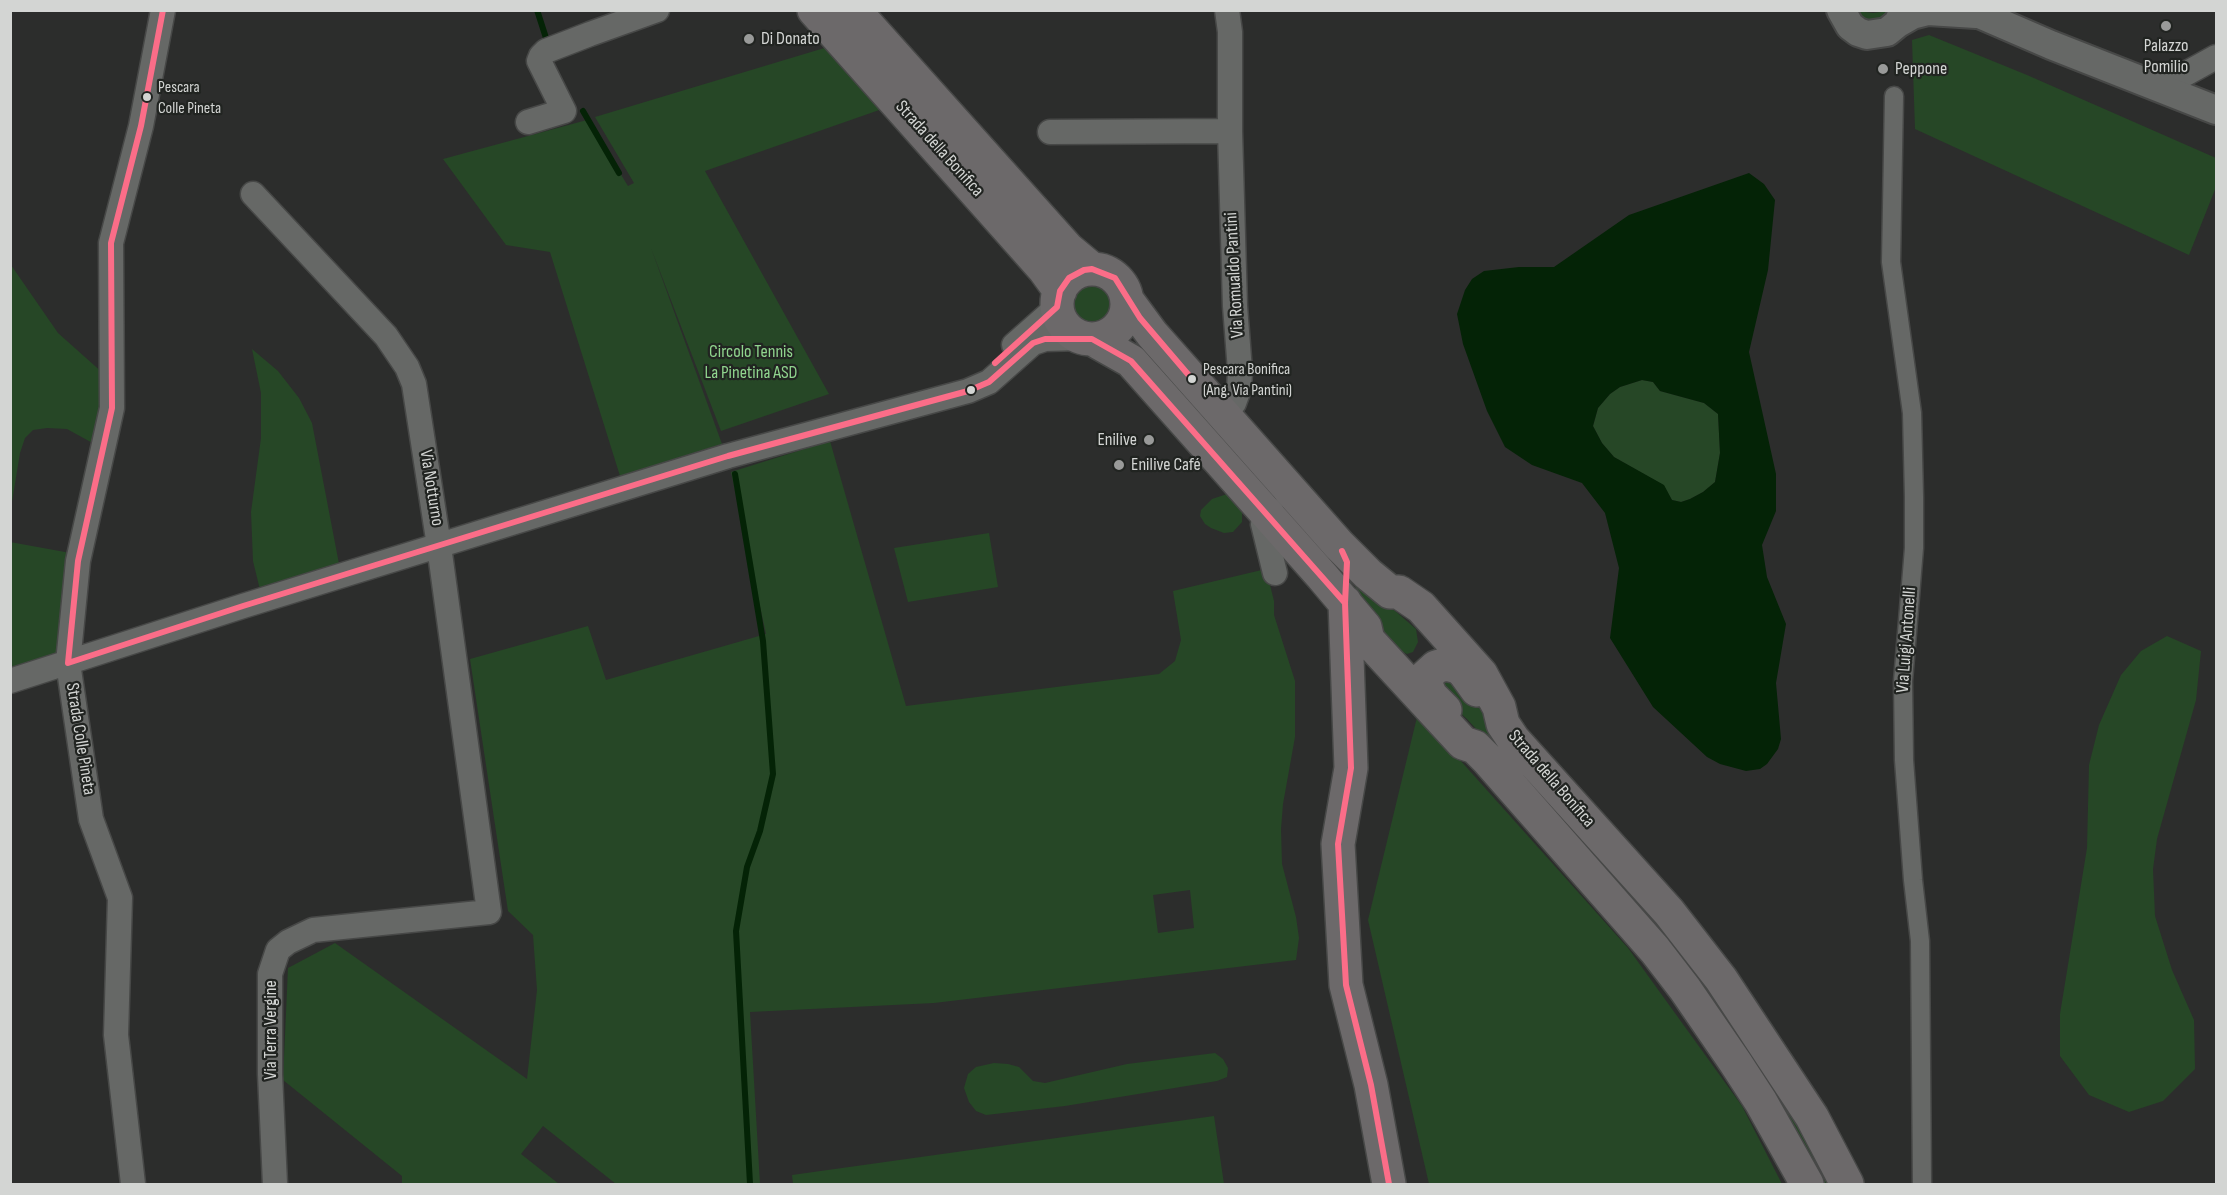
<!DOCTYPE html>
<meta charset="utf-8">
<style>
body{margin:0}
#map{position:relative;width:2227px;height:1195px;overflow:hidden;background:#2c2d2c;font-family:"Sofia Sans Condensed",sans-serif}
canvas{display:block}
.frame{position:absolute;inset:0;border:12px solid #d3d5d3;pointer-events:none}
</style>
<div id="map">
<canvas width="2227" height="1195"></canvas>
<div class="frame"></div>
</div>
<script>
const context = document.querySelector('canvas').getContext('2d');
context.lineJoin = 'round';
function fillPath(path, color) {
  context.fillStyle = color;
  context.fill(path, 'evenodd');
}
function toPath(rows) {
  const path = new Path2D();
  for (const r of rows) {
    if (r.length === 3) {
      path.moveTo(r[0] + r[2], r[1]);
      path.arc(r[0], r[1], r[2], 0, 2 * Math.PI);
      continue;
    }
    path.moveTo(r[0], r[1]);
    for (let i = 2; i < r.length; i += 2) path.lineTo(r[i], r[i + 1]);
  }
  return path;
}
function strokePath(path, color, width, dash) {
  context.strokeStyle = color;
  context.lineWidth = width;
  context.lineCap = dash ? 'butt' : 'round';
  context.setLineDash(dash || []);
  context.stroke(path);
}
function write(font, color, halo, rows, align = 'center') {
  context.font = font + ' "Sofia Sans Condensed",sans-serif';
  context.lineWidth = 4.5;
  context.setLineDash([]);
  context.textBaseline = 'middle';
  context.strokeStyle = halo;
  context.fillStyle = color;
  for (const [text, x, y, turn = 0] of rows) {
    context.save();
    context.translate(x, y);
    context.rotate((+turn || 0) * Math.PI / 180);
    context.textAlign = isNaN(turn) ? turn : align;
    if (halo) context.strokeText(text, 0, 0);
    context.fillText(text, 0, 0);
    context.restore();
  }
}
const green = toPath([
 [1857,11,1873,13,1888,11,1881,18,1870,20,1865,19],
 [1929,35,2027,75,2216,158,2216,187,2189,255,1915,129,1912,40],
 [831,46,885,108,705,171,829,394,721,431,651,248,722,444,620,476,550,252,506,245,443,159,587,120,628,186,634,183,595,117],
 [11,265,58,333,104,374,98,446,67,429,47,428,33,430,25,438,20,453,11,508],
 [1092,305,21],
 [252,349,278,371,299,398,312,423,340,569,261,594,253,561,251,512,261,438,261,393],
 [1642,380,1653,382,1660,391,1704,403,1718,414,1720,453,1715,482,1703,492,1690,499,1681,502,1672,500,1663,485,1614,457,1602,443,1593,426,1598,408,1610,394,1620,387],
 [830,441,906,706,1159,674,1175,661,1181,640,1173,591,1266,569,1274,601,1274,615,1295,681,1295,737,1283,804,1281,829,1282,864,1296,917,1299,938,1296,960,934,1003,750,1012,760,1184,616,1184,543,1126,521,1154,559,1184,402,1184,402,1176,283,1080,288,968,335,943,527,1079,537,990,533,935,508,911,470,659,588,626,606,680,766,634,731,472],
 [1190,890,1194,928,1158,933,1153,895],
 [1227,494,1242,503,1242,522,1233,532,1224,533,1211,528,1205,524,1200,516,1201,510,1212,499],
 [989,533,998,587,908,602,894,548],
 [10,542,76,554,61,656,10,671],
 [1356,577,1416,629,1418,642,1413,652,1407,654,1399,650,1355,597],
 [2167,636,2201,651,2196,700,2157,839,2153,869,2155,916,2172,970,2194,1020,2195,1069,2163,1101,2129,1112,2089,1095,2060,1056,2060,1014,2087,848,2089,765,2099,725,2121,675,2141,651],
 [1439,672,1472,695,1489,725,1700,969,1836,1184,1820,1184,1497,752,1467,719,1436,692],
 [1418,713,1628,948,1742,1106,1782,1184,1429,1184,1368,920],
 [1215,1053,1223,1059,1228,1068,1227,1077,1217,1081,1065,1106,986,1115,976,1111,969,1102,964,1088,968,1074,976,1067,994,1063,1008,1064,1019,1067,1033,1081,1045,1083,1127,1064],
 [1214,1116,1224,1184,793,1184,792,1175]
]);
const water = toPath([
 [1749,173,1764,184,1775,200,1768,270,1749,352,1776,474,1776,511,1762,545,1767,577,1786,624,1776,683,1781,739,1778,749,1767,764,1760,769,1746,771,1720,764,1707,757,1653,707,1610,638,1619,568,1605,513,1582,483,1532,465,1505,447,1487,411,1463,344,1457,314,1465,290,1472,279,1484,271,1519,267,1554,267,1629,215],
 [1642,380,1653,382,1660,391,1704,403,1718,414,1720,453,1715,482,1703,492,1690,499,1681,502,1672,500,1664,485,1614,457,1602,443,1593,426,1598,408,1610,394,1620,387]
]);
const stream = toPath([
 [537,10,547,41],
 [583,111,619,173],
 [735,474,763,641,773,774,760,831,747,867,736,931,750,1184]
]);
const pedestrian = toPath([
 [1894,96,1891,262,1912,413,1914,497,1914,548,1903,681,1904,760,1913,880,1920,941,1922,1184]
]);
const minor = toPath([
 [2160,88,2216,57],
 [528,122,564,111,539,61,541,56,546,51,590,34,657,10],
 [1050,132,1230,131],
 [253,194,386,336,407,367,414,384,439,546,489,912,313,930,288,942,278,950,270,974,270,1074,275,1184],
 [1014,345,1057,307],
 [1224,416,1234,403,1239,389,1240,371,1235,306,1230,131,1230,32,1227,10],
 [1271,510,1263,524,1275,573],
 [10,681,243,606,728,456,968,391,989,382,1033,343,1045,339,1082,338],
 [133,1184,116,1035,120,898,91,819,68,663,78,561,112,408,111,243,141,126,163,10]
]);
const tertiary = toPath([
 [1841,10,1850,26,1858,32,1867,35,1887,32,1898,23,1904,10],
 [1970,10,2051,45,2216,110],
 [1898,23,1912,15,1928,11,1976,14]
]);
const secondary = toPath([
 [814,10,1044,269,1060,291],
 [854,10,1068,249,1092,269],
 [1092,304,35],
 [1127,300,1152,334,1339,545,1368,574,1390,592,1399,592,1421,607,1481,674,1499,707,1503,724,1513,739,1669,912,1721,979,1812,1117,1847,1184],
 [1092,339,1131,361,1322,576,1365,627,1368,640,1463,743,1475,747,1488,760,1655,950,1685,989,1735,1062,1761,1102,1807,1184],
 [1345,602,1351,768,1338,844,1346,985,1371,1085,1389,1184],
 [1445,710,1431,696,1425,683,1425,677,1436,667,1446,664,1458,667,1464,672,1477,690]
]);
const bus1 = toPath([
 [163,10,141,126,111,243,112,408,78,561,68,663,243,606,728,456,968,391,989,382,1033,343,1045,339,1092,339,1131,361,1345,603],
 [995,363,1057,307,1060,291,1069,278,1084,270,1092,269,1115,278,1140,318,1192,379],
 [1342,551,1347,562,1345,603,1351,768,1338,844,1346,985,1371,1085,1389,1184]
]);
const markers = [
 [2166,26,6,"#999a99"],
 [749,39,6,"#999a99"],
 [1883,69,6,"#999a99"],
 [147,97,5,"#d3d5d3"],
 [1192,379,5,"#d3d5d3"],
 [971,390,5,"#d3d5d3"],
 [1149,440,6,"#999a99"],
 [1119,465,6,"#999a99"]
];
const busNames = [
 ["Pescara",158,88],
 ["Colle Pineta",158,109],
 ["Pescara Bonifica",1203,370],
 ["(Ang. Via Pantini)",1203,391]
];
const poiNames = [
 ["Di Donato",761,39],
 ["Palazzo",2166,46,"center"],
 ["Pomilio",2166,67,"center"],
 ["Peppone",1895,69],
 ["Enilive",1137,440,"right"],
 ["Enilive Café",1131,465]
];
const streetNames = [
 ["Strada della Bonifica",939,149,48],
 ["Via Romualdo Pantini",1235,275,-93],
 ["Via Notturno",431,488,81],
 ["Via Luigi Antonelli",1907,640,-86],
 ["Strada Colle Pineta",80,739,81],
 ["Strada della Bonifica",1551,779,49],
 ["Via Terra Vergine",271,1030,-90]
];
const parkNames = [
 ["Circolo Tennis",751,352],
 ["La Pinetina ASD",751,373]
];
fillPath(green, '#264726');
fillPath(water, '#042306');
strokePath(stream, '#042306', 6);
strokePath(pedestrian, '#474847', 21);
strokePath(minor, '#474847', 27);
strokePath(tertiary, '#474847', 32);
strokePath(secondary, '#474847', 36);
strokePath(pedestrian, '#666866', 18);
strokePath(minor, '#666866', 24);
strokePath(tertiary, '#666866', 28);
strokePath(secondary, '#6c696a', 33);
strokePath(bus1, '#fb6d88', 6);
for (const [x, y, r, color] of markers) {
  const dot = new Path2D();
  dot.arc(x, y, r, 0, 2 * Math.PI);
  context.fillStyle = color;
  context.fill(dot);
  strokePath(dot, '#212421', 2);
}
write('16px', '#d3d5d3', '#212421', busNames, 'left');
write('18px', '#d3d5d3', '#212421', poiNames, 'left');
write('18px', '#d3d5d3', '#212421', streetNames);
write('18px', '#90d58e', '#212421', parkNames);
</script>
